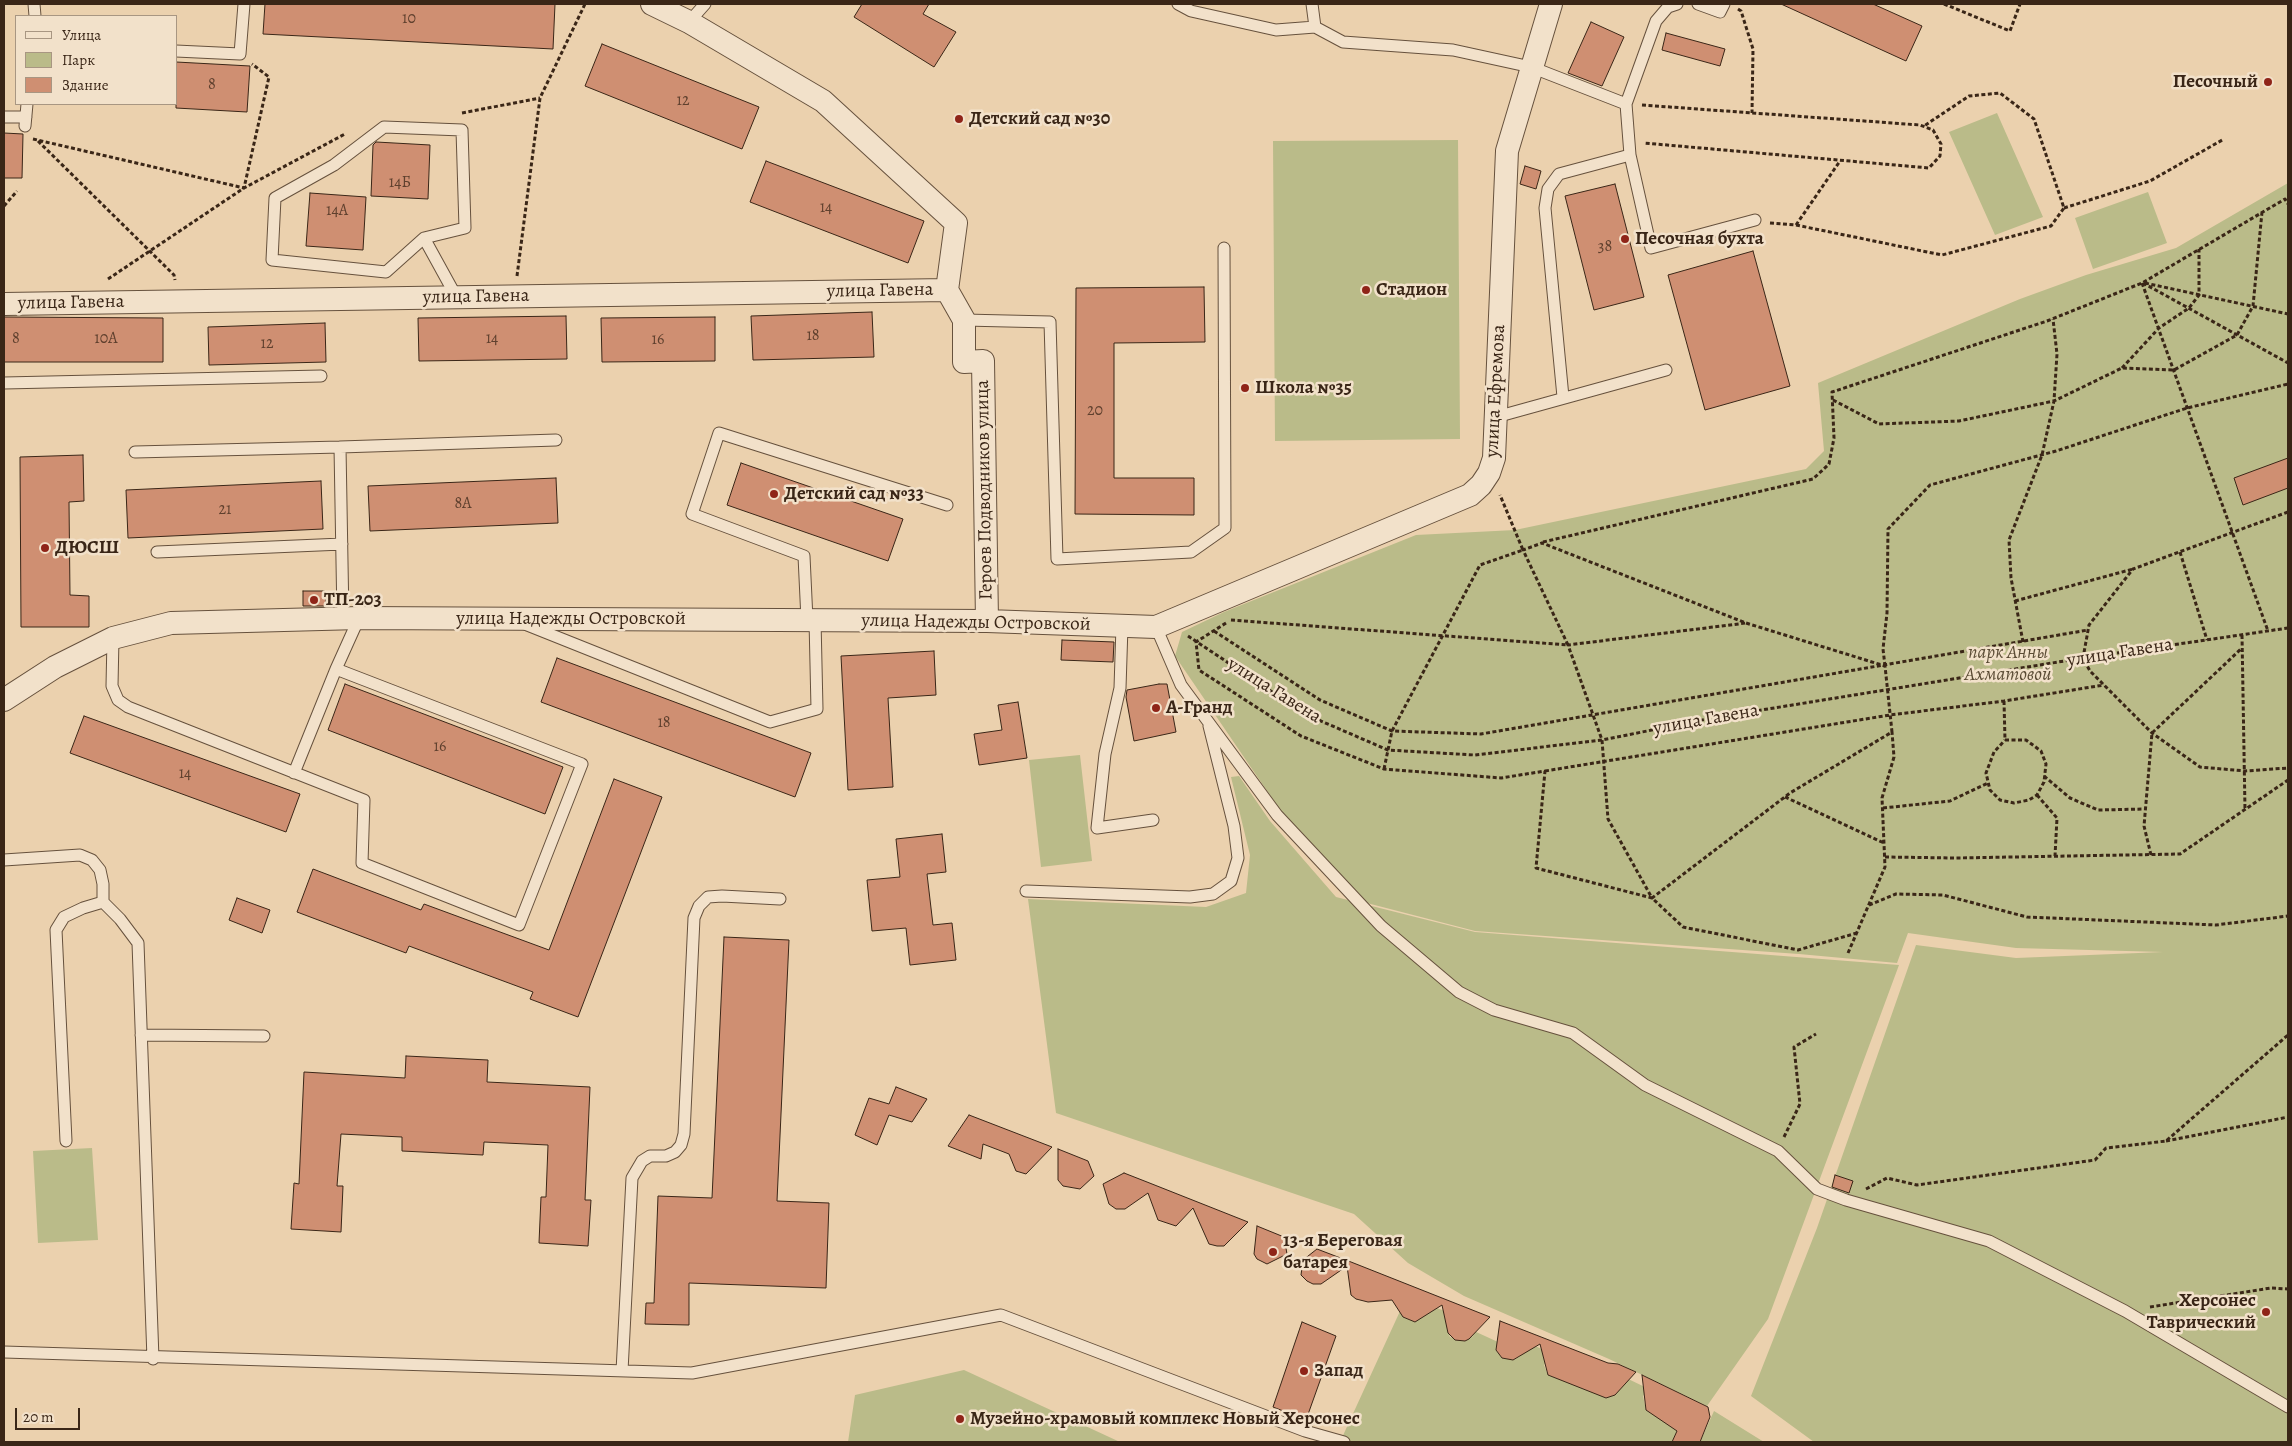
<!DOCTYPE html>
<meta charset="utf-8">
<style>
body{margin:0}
#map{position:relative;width:2292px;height:1446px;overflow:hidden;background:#ebd1ae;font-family:Alegreya,serif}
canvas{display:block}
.frame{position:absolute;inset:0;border:5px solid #3a2617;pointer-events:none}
.legend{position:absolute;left:15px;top:15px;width:162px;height:90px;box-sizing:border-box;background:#f2e1ca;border:1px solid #a89682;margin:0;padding:6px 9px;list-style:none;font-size:15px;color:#3a2617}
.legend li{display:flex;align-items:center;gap:10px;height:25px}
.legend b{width:25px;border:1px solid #a89682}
.scale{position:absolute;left:15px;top:1408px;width:65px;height:22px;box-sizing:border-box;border:2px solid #3a2617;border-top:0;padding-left:6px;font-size:15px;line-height:18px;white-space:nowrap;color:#3a2617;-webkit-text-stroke:4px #f2e1ca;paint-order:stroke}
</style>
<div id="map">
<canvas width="2292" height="1446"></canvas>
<div class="frame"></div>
<ul class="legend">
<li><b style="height:6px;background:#f2e1ca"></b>Улица</li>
<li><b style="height:14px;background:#babb89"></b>Парк</li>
<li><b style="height:14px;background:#cf8f72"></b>Здание</li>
</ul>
<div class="scale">20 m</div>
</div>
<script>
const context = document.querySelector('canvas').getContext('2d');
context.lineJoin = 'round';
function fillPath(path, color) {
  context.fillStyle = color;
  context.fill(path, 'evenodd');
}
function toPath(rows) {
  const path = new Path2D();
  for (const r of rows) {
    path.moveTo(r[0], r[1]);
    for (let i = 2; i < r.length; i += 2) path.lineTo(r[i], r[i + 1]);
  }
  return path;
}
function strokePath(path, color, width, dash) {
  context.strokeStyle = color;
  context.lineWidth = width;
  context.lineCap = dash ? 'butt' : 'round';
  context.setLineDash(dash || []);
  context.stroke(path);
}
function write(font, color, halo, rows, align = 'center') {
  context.font = font + ' Alegreya,serif';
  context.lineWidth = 5;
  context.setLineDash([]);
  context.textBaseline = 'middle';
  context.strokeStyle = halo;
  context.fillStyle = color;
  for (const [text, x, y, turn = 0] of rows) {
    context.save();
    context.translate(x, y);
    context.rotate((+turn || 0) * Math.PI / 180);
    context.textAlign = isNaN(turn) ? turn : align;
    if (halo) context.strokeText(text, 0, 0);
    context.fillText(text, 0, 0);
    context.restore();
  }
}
const green = toPath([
 [1997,113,2043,217,1995,235,1949,132],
 [1458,140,1460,439,1275,441,1273,141],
 [2288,183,2288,1442,1814,1442,1751,1396,1817,1228,1916,945,2016,958,2163,952,2016,948,1908,933,1897,963,1799,954,1475,931,1363,902,1280,810,1175,656,1182,632,1224,612,1416,535,1515,530,1806,469,1824,451,1818,383,2020,299,2086,275,2176,248],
 [2148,192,2167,243,2093,269,2075,218],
 [1080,755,1092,861,1041,867,1029,760],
 [1239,776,1270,821,1336,897,1475,932,1899,965,1768,1319,1707,1406,1609,1359,1464,1296,1408,1263,1354,1214,1056,1113,1028,899,1206,907,1246,893,1250,855,1231,777],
 [92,1148,98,1240,38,1243,33,1151],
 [1425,1304,1454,1314,1448,1319,1447,1328,1450,1337,1465,1341,1473,1336,1474,1331,1498,1342,1496,1350,1502,1358,1513,1360,1519,1357,1522,1353,1525,1341,1552,1354,1544,1365,1548,1375,1606,1397,1615,1395,1622,1376,1649,1389,1643,1396,1646,1410,1672,1423,1682,1420,1672,1442,1340,1442,1401,1309,1403,1317,1415,1322],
 [964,1370,1120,1442,848,1442,855,1395],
 [1714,1411,1764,1442,1700,1442]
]);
const building = toPath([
 [265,4,555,4,553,49,263,34,265,4],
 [862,4,929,4,923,14,956,32,934,67,854,17,862,4],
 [1781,4,1873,4,1922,26,1906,61,1781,4],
 [1591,22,1624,37,1602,86,1568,73,1591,22],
 [1666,33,1725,49,1720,66,1662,50,1666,33],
 [602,44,759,107,742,149,585,86,602,44],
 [176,62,250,66,247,112,176,108,176,62],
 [4,133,23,134,22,178,4,178,4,133],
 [376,142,430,145,428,199,371,196,373,145,376,142],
 [766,161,924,221,908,263,750,202,766,161],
 [1525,166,1541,171,1536,189,1520,184,1525,166],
 [1615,184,1644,297,1594,310,1565,196,1615,184],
 [310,193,366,197,363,250,306,246,310,193],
 [1753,251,1790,386,1705,410,1668,275,1753,251],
 [1204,287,1205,342,1114,343,1114,478,1194,478,1194,515,1075,514,1076,288,1204,287],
 [872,312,874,357,753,360,751,316,872,312],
 [566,316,567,359,419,361,418,318,566,316],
 [4,317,163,318,163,362,4,362,4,317],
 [715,317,715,361,602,362,601,318,715,317],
 [325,323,326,362,209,365,208,327,325,323],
 [83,455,84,501,69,502,70,595,89,596,89,627,21,627,20,457,83,455],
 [2288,458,2288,488,2243,505,2234,478,2288,458],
 [741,463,903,519,888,561,727,505,741,463],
 [556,478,558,523,370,531,368,486,556,478],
 [321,481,323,529,128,538,126,490,321,481],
 [303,591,325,591,326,606,303,606,303,591],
 [1062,640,1114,642,1113,662,1061,660,1062,640],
 [934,651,936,695,888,698,893,787,848,790,841,656,934,651],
 [557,658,811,753,795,797,541,702,557,658],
 [345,684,563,767,545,814,328,730,345,684],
 [1159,684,1167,684,1176,732,1134,741,1126,697,1127,690,1159,684],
 [1018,702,1027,758,979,765,974,734,1002,730,998,705,1018,702],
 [84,716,300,794,286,832,70,753,84,716],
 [614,779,662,797,578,1017,530,999,533,992,409,946,406,953,297,912,313,869,421,910,424,904,549,950,614,779],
 [942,834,946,872,927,874,933,925,952,923,956,960,910,965,906,928,872,931,867,880,900,877,896,839,942,834],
 [237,898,270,910,262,933,229,920,237,898],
 [724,937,789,940,777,1201,829,1203,826,1288,689,1283,689,1325,645,1324,646,1303,654,1303,658,1196,712,1198,724,937],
 [406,1056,488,1060,487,1082,590,1087,585,1200,591,1200,588,1246,539,1243,541,1197,546,1197,548,1145,484,1142,483,1155,402,1151,402,1137,341,1134,337,1186,343,1186,341,1232,291,1229,294,1183,299,1184,304,1072,405,1078,406,1056],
 [896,1087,927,1099,912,1122,889,1115,877,1145,855,1135,869,1098,889,1104,896,1087],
 [969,1115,1052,1147,1026,1174,1016,1171,1009,1154,983,1144,981,1159,948,1146,969,1115],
 [1058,1149,1088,1161,1094,1176,1080,1189,1063,1186,1058,1180,1058,1149],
 [1124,1173,1147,1182,1248,1222,1224,1246,1217,1246,1209,1244,1193,1208,1176,1226,1158,1220,1148,1193,1125,1209,1116,1209,1109,1204,1103,1184,1124,1173],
 [1835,1175,1853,1181,1849,1193,1832,1187,1835,1175],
 [1257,1226,1284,1237,1287,1254,1267,1264,1257,1259,1254,1254,1257,1226],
 [1317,1249,1351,1262,1490,1317,1469,1339,1465,1341,1455,1340,1448,1333,1442,1305,1415,1322,1403,1317,1392,1300,1368,1302,1356,1299,1351,1295,1347,1266,1321,1284,1313,1284,1307,1281,1301,1275,1303,1260,1317,1249],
 [1500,1321,1608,1363,1618,1364,1636,1372,1615,1395,1606,1398,1548,1375,1540,1344,1513,1360,1502,1358,1496,1350,1500,1321],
 [1302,1322,1336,1336,1306,1420,1273,1407,1302,1322],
 [1642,1375,1708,1407,1710,1417,1700,1442,1672,1442,1677,1431,1646,1410,1642,1375]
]);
const path = toPath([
 [1944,4,2010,31,2020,4],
 [1738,9,1741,11,1753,49,1752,113],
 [1642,105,1920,125,1933,130,1941,144,1940,156,1929,168,1644,143],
 [462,113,540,98],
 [33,139,244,188,269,77,252,64],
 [38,141,174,275,175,280],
 [4,206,17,191],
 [2064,208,2150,181,2224,139],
 [1770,223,1796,225,1840,161],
 [1796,225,1942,255,2051,226,2064,208,2034,119,2000,93,1969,96,1924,126],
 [517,276,540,98,585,4],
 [108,279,244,188,345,134],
 [2142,283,2268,631],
 [2143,283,2288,363],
 [2145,283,2288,314],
 [2122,368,2159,328,2189,308,2199,295,2199,249],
 [1833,400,1879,424,1959,421,2054,401,2122,368,2174,370,2237,335,2253,306,2262,212],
 [2288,512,2133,569,2089,625,2083,658,2090,671,2152,733,2200,767,2245,771,2288,768],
 [1543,542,1813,479,1829,464,1834,438,1832,392,2047,321,2142,283,2285,199,2288,204],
 [2180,552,2207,640],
 [2015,601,2133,569],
 [1231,620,1568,645,1523,550,1542,543,1746,623,1885,666,1892,732,1790,793,1652,898,1608,819,1602,740,1568,645,1746,623],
 [1226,623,1196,642,1199,670,1301,736,1384,769,1501,778,1545,771,1536,868,1652,898,1683,927,1798,950,1857,933],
 [1214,631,1320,700,1392,731,1481,734,2088,630],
 [2242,635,2245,810],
 [1188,636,1307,715,1388,750,1475,755,1602,740,1712,718,2083,658,2288,628],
 [2023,642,2011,578,2009,540,2042,455,2054,401,2057,354,2053,319],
 [1885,666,1883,649,1887,613,1888,529,1930,485,2056,451,2187,408,2288,384],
 [2004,701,2005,740],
 [2005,740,2026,740,2041,751,2046,764,2044,782,2037,795,2029,800,2014,803,2000,800,1990,790,1986,773,1994,752,2005,740],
 [1384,769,1392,731,1480,565,1523,550,1500,495],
 [1545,771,1890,715,2004,701,2104,685],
 [2044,776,2070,798,2098,810,2145,809],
 [2037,795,2057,818,2055,856],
 [1785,797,1884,843],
 [1883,808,1950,801,1988,783],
 [2151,855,2144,826,2152,733,2242,648],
 [1885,857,1956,858,2180,854,2288,780],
 [1869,905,1896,894,1943,895,2027,917,2216,925,2288,916],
 [1848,953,1885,867,1882,798,1894,757,1892,732],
 [1784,1137,1800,1104,1794,1047,1816,1034],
 [2166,1141,2288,1117],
 [1866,1189,1887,1178,1917,1185,2095,1160,2106,1148,2166,1141,2288,1035],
 [2150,1307,2271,1288,2288,1289]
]);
const service = toPath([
 [34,4,35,16],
 [1178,4,1191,11,1276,30,1315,27,1343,42,1453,50,1531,67,1626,104,1630,155],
 [1312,4,1315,27],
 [1698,4,1720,12,1724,4],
 [689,22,705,4],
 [176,51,240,54,244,4],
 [1626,104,1656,21,1668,7,1677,4],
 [4,117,26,117],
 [25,126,27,104],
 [424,238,386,272,272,260,275,198,334,165,384,127,462,130,465,228,424,238,457,298],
 [964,320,1050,322,1057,559,1191,552,1225,528,1224,248],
 [4,383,321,376],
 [1563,397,1545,208,1548,189,1559,174,1630,155,1651,248,1755,220],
 [1496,417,1666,370],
 [135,452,340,447],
 [157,552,342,544],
 [343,619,340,447,556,440],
 [807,620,804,556,692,514,719,433,947,505],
 [527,625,770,722,817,709,815,620],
 [1122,626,1120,688,1105,754,1097,828,1153,820],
 [1156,627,1181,685,1277,815,1381,926,1459,992,1494,1010,1573,1033,1645,1085,1778,1151,1817,1189,1846,1200,1989,1241,2125,1311,2288,1407],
 [113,638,112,686,118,700,128,707,364,800,362,863,519,925,582,764,336,669,359,618],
 [294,773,336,669],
 [4,860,80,855,92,860,100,870,103,884,103,902,120,919,138,943,153,1359],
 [1026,891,1190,897,1213,894,1231,881,1238,858,1234,826,1209,726],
 [141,1035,264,1036],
 [66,1141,56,930,64,917,83,908,103,902],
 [4,1352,692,1373,1001,1315,1305,1431,1344,1442],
 [622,1371,632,1178,642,1161,650,1156,666,1156,675,1152,681,1145,684,1134,694,918,699,906,708,897,722,896,780,899]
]);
const minor = toPath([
 [652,4,689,22,823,101,956,223,947,290,964,320,964,362,983,361,987,621],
 [4,304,947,290],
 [4,700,55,667,113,638,171,623,359,618,987,621,1156,627,1470,495,1481,485,1489,473,1494,458,1507,151,1551,4]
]);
const markers = [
 [2268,82,5,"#8f2418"],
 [959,119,5,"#8f2418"],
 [1625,239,5,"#8f2418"],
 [1366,290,5,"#8f2418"],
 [1245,388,5,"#8f2418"],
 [774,494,5,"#8f2418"],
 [45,548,5,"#8f2418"],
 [314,600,5,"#8f2418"],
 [1156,708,5,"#8f2418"],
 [1273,1252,5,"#8f2418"],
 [2266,1312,5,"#8f2418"],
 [1304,1371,5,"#8f2418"],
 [960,1419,5,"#8f2418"]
];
const numberNames = [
 ["10",409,19],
 ["8",212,85],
 ["12",683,101],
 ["14Б",400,183],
 ["14",826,208],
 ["14А",337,211],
 ["38",1605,247],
 ["18",813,336],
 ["8",16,339],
 ["10А",106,339],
 ["14",492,339],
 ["16",658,340],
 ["12",267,344],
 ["20",1095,411],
 ["8А",463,504],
 ["21",225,510],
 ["18",664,723],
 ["16",440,747],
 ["14",185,774]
];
const poiNames = [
 ["Песочный",2258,82,"right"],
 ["Детский сад №30",969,119],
 ["Песочная бухта",1635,239],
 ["Стадион",1376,290],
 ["Школа №35",1255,388],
 ["Детский сад №33",784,494],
 ["ДЮСШ",55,548],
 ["ТП-203",324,600],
 ["А-Гранд",1166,708],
 ["13-я Береговая",1283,1241],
 ["батарея",1283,1263],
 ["Херсонес",2256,1301,"right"],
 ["Таврический",2256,1323,"right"],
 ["Запад",1314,1371],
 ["Музейно-храмовый комплекс Новый Херсонес",970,1419]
];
const streetNames = [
 ["улица Гавена",880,291,-1],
 ["улица Гавена",476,297,-1],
 ["улица Гавена",71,303,-1],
 ["улица Ефремова",1496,391,-87],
 ["Героев Подводников улица",985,490,-91],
 ["улица Надежды Островской",571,619],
 ["улица Надежды Островской",976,623,1],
 ["улица Гавена",2120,653,-9],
 ["улица Гавена",1274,691,32],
 ["улица Гавена",1706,720,-10]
];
const parkNames = [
 ["парк Анны",2008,653],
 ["Ахматовой",2008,675]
];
fillPath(green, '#babb89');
fillPath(building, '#cf8f72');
strokePath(building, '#3a2617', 1);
strokePath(service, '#66513d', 13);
strokePath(minor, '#66513d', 24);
strokePath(path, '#3a2617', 3, [4, 2.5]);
strokePath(service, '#f2e1ca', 11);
strokePath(minor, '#f2e1ca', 22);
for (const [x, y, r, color] of markers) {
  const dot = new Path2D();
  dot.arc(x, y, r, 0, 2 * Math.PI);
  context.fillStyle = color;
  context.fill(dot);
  strokePath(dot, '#f2e1ca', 2);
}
write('16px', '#5f402e', null, numberNames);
write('bold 19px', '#3a2617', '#f2e1ca', poiNames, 'left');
write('19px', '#3a2617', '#f2e1ca', streetNames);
write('italic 19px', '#5a4b34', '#f2e1ca', parkNames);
</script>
